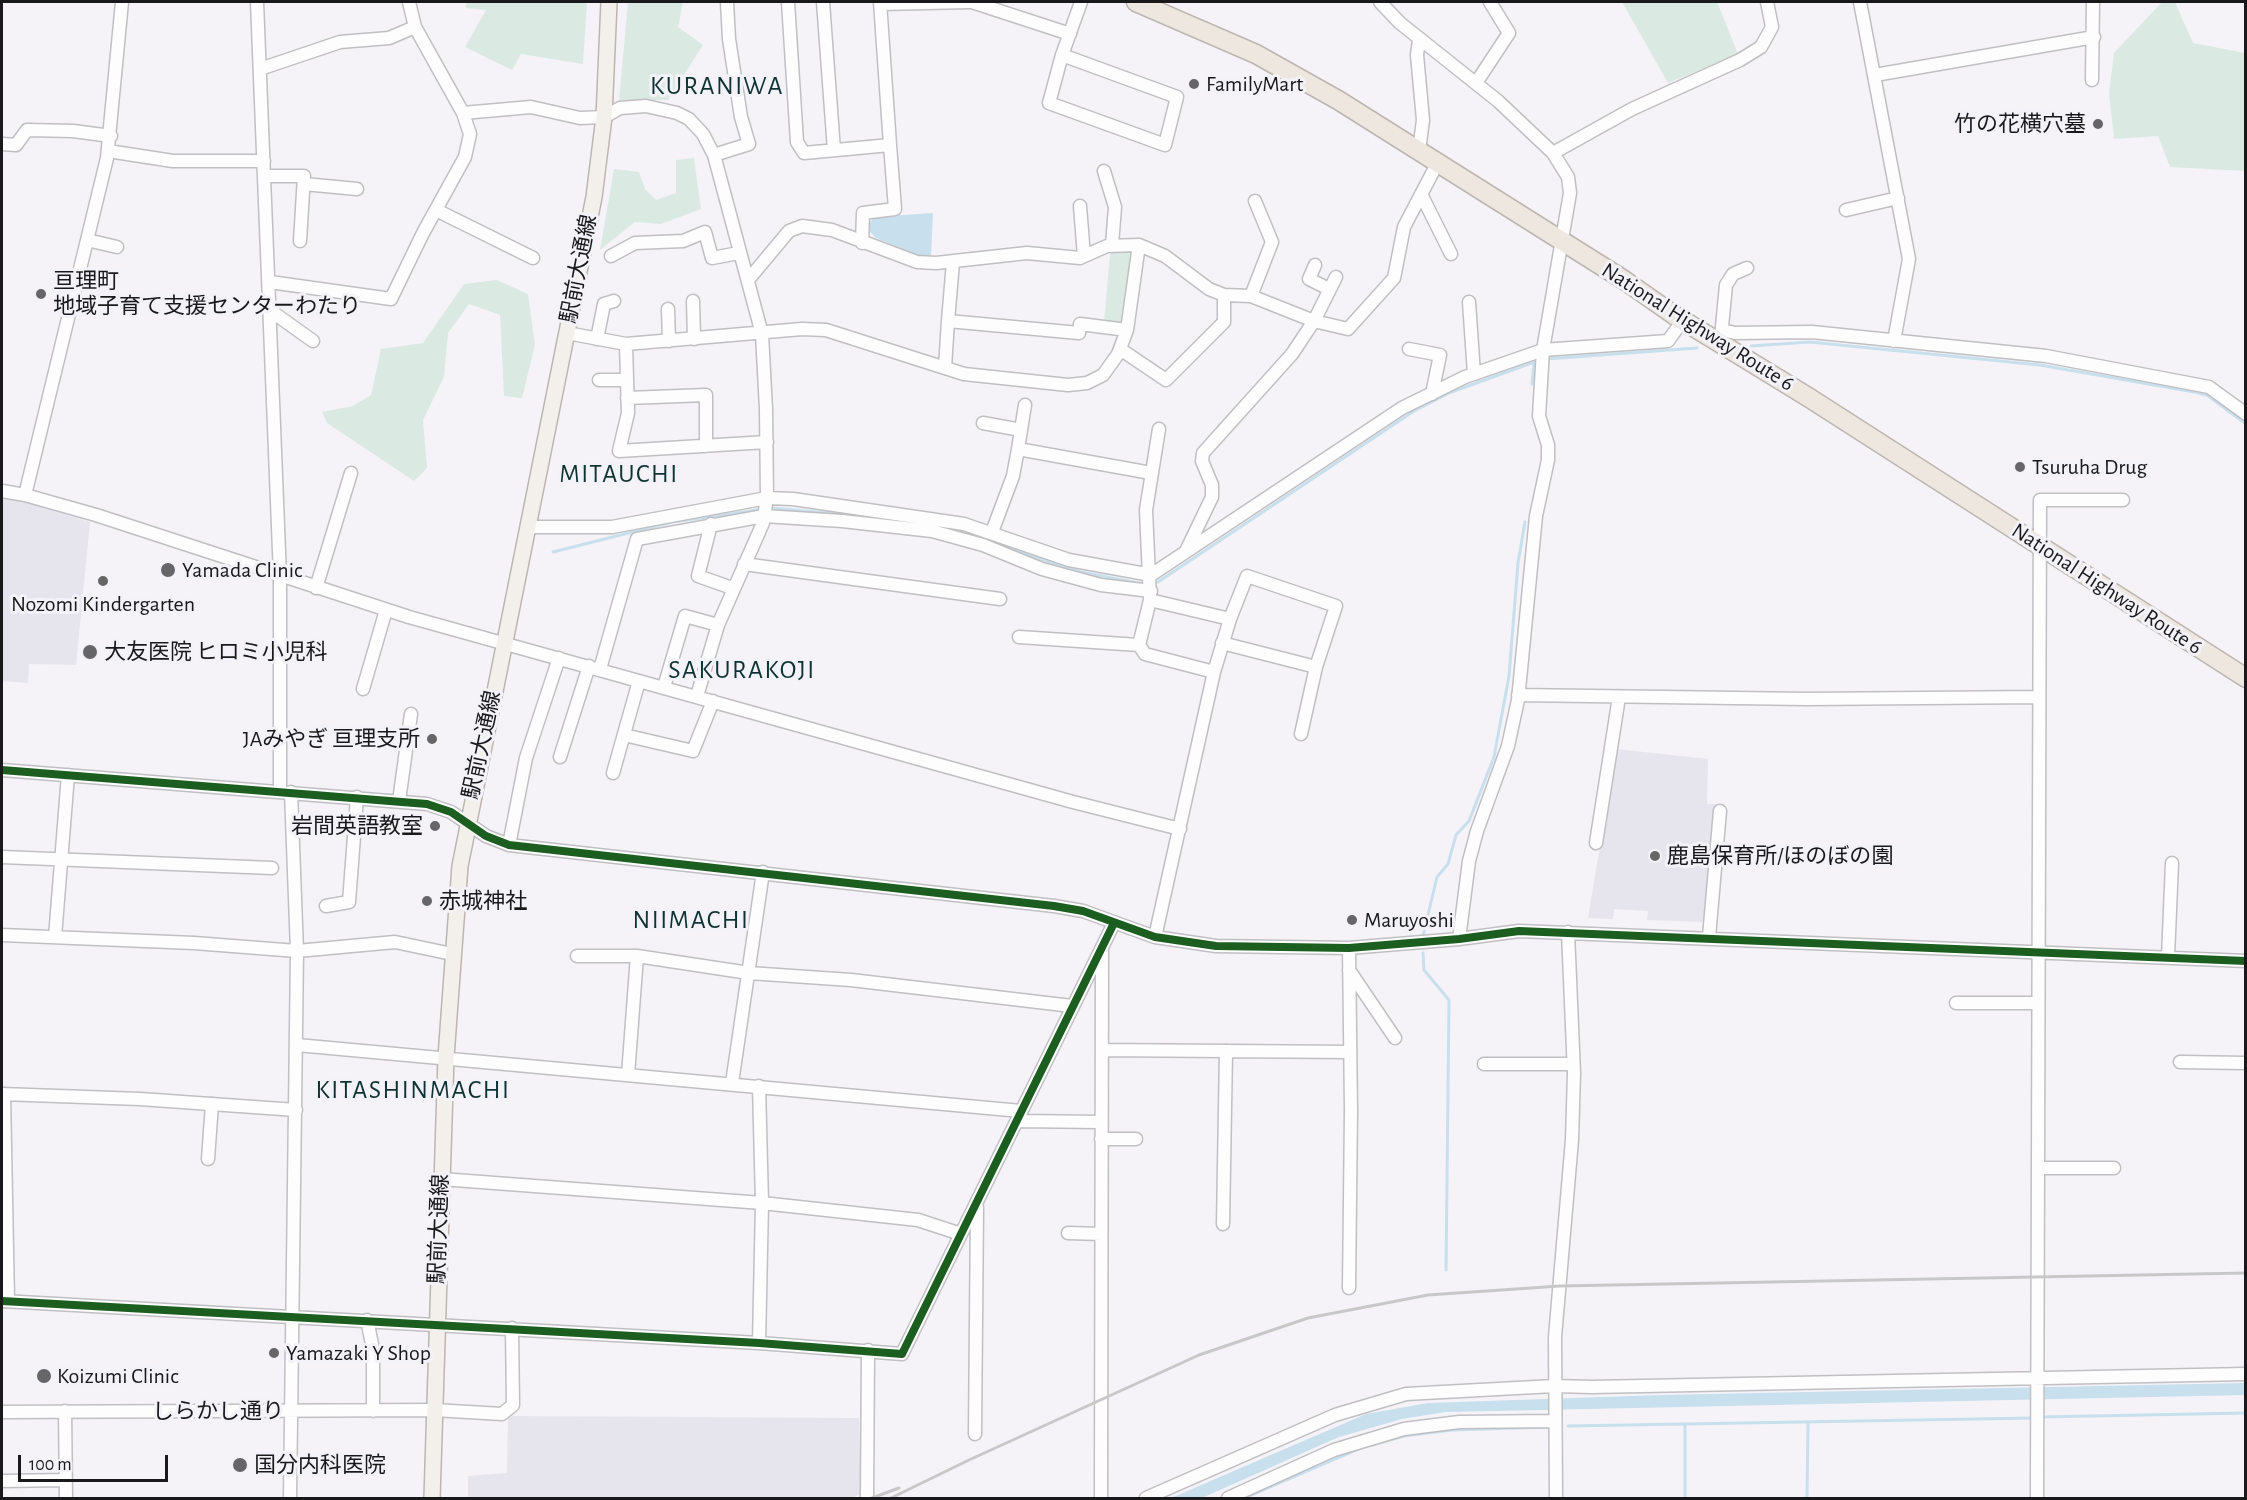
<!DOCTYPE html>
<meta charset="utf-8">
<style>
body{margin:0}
#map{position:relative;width:2247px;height:1500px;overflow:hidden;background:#f5f3f8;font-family:"Alegreya Sans",sans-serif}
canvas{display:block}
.frame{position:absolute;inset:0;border:3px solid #19191b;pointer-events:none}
.scale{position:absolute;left:18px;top:1455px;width:150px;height:27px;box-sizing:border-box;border:3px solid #19191b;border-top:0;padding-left:8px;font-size:18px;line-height:21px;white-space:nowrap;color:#19191b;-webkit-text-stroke:4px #f4f2f9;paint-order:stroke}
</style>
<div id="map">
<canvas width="2247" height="1500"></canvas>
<div class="frame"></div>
<div class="scale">100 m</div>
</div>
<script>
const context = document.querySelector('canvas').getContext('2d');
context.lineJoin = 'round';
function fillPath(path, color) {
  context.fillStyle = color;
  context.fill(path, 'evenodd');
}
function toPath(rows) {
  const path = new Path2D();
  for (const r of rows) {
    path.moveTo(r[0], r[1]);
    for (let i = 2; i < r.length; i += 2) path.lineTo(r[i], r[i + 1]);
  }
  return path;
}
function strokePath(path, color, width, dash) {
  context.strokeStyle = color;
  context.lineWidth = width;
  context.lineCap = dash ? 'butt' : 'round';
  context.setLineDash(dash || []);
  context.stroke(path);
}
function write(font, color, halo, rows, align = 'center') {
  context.font = font + ' "Alegreya Sans","Noto Sans JP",sans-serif';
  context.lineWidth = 6;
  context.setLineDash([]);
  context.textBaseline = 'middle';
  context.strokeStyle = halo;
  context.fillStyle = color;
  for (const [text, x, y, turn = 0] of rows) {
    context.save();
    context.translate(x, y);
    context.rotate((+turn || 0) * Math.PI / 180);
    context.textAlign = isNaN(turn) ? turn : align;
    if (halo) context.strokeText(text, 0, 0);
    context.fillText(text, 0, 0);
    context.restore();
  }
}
const built = toPath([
 [2,498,24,502,90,522,76,665,29,664,28,683,2,681],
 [1616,749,1708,759,1707,804,1717,804,1707,922,1647,920,1648,911,1614,909,1613,919,1588,918],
 [508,1416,859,1418,861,1494,851,1498,468,1498,468,1476,507,1473]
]);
const green = toPath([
 [466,2,587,2,583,64,521,54,512,70,465,47,486,10,466,8],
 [628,2,683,2,678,27,703,45,668,100,619,100],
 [1622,2,1717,2,1738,54,1668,83],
 [2162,2,2175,2,2193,43,2245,53,2245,171,2170,167,2158,136,2114,139,2109,93,2114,53],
 [694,158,701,209,661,224,635,222,600,250,614,169,639,172,645,189,656,200,676,193,676,160],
 [1118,250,1131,254,1123,326,1104,322,1110,254],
 [497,280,528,294,535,345,522,398,504,396,500,315,469,304,448,333,444,377,423,420,427,468,414,481,327,423,322,412,353,406,371,395,381,349,423,343,464,284]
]);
const water = toPath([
 [933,213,931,255,922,257,876,238,870,232,869,224,874,217],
 [2245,1383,2245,1395,1446,1412,1402,1419,1339,1437,1202,1498,1171,1498,1366,1414,1428,1403,1661,1395]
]);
const stream = toPath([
 [1751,346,1810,342,2040,365,2194,392,2207,395,2246,424],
 [1546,359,1697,348],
 [1532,384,1534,362],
 [773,508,880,518],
 [940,526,1081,572,1143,584],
 [553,552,672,522,757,510],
 [1158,582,1414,411,1449,393,1537,361],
 [1423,936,1437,877,1448,864,1456,835,1469,821,1494,757,1509,676,1518,563,1525,522],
 [1423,953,1424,970,1449,1000,1446,1270],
 [2040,1417,2246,1413],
 [1568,1426,2034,1418],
 [1372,1445,1404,1436,1452,1430,1549,1427],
 [1244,1498,1363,1447],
 [1685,1498,1685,1425],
 [1807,1498,1808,1422]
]);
const minor = toPath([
 [257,2,280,576,280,791],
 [788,2,797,142,804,153,890,145,880,2],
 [823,2,834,150],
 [972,2,1070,34],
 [1380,2,1400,23,1498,101,1553,153,1568,177,1570,193,1543,350,1539,416,1548,445,1548,460,1536,516,1518,700,1508,746,1477,831,1469,861,1459,939],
 [1860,2,1909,259,1894,341],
 [881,4,970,2],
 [1062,55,1177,97,1165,145,1049,103,1062,55,1081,2],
 [260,69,340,42,389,38,415,27],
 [1875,75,2094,37],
 [2092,80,2093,2],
 [1476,83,1509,33,1490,2],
 [463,113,531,107,580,118,604,117,620,108,646,106,677,113,689,119,703,134,714,155,762,334,766,409,767,498,763,523,718,625,697,696],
 [2,144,16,145,27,130,73,131,111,136],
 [108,151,173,161,264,161],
 [1419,151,1423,120,1417,55,1419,40],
 [1553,153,1632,109,1740,60,1761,47,1772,27,1767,2],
 [714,155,749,144,741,117,729,39,727,2],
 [1104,171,1115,207,1112,245],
 [265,176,304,176,300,241],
 [304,184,357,189],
 [1421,194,1451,254],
 [1080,206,1084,256],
 [436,210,533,258],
 [1846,210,1898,198],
 [87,240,117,247],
 [862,243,863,213,895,209,890,145],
 [611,256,635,243,683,241,705,232,712,258,739,253],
 [953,262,948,321,1079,333,1080,324,1127,330],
 [1315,265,1309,279,1329,289],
 [748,280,789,231,802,226,832,230,917,262,936,263,1027,253,1080,258,1107,246,1139,245,1165,256,1209,289,1224,295,1251,296,1314,321,1348,329,1394,278,1404,227,1437,164],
 [270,282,391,299,423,233,465,157,470,134,463,113,415,27,409,2],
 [1251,296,1272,242,1255,201],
 [693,301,694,339],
 [1469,302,1474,374],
 [668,309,669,341],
 [271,311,313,341],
 [1722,330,1735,333,1812,332,2046,356,2209,387,2246,414],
 [567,333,626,344,628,413,619,451,767,442],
 [1721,337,1726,285,1733,274,1747,268],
 [597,339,604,304,614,301],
 [626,344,802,329,826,330,964,374,1068,385,1087,383,1103,375,1118,354,1127,330,1139,245],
 [1120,349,1166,380,1224,322,1224,295],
 [1409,349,1440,355,1432,394],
 [945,367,948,321],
 [599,380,627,380],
 [627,398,706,395,706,446],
 [983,423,1021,430],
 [1018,449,1025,405],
 [2,491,25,495,96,515,409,617,1073,802,1180,829],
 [25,495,107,158,122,2],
 [711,524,698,576,732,588],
 [527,527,612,527,767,498,793,499,964,524,1069,560,1151,575,1402,408,1465,377,1543,350,1668,341,1683,320],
 [992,532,1013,476,1018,449,1151,473],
 [1186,551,1212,497,1212,485,1202,461,1203,453,1292,354,1314,321,1336,277],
 [744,564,1000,599],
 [316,588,351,473],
 [1150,600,1230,619,1247,576,1336,606,1316,667,1301,734],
 [1019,637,1139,645],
 [1222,643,1316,667],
 [600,669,637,539,764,516,842,521,932,531,983,545,1042,569,1101,585,1151,591],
 [1214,672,1230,619],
 [664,687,685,616,718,625],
 [363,689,386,610],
 [1518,695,1807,699,2039,697],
 [624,735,693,751,713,701],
 [560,757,589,666],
 [2,770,427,804,451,812,486,836,509,845,1054,906,1083,911,1155,937,1216,946,1349,948,1459,939,1519,931,2246,961],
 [613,773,639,681],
 [399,801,411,714],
 [1596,843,1619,697],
 [509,845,526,758,559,658],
 [2,857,272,868],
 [326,906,349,902,357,797],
 [2,935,194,943,297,951,395,942,452,954],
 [55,937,68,775],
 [1155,937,1214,672,1145,654,1139,645,1150,600,1146,510,1159,429],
 [1709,937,1720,811],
 [577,956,637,956,749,973,851,980,1072,1006],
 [2168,957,2172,863],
 [1349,970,1395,1038],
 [1956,1003,2038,1003],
 [297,1045,1021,1111],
 [1102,1050,1349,1052],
 [2180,1062,2246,1063],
 [1484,1064,1573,1064],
 [628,1075,637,956],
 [732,1083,763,872],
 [759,1086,762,1203,759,1343],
 [2,1094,140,1099,296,1110],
 [4,1094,8,1301],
 [1017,1121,1101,1122],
 [1101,1139,1136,1139],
 [208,1159,212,1104],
 [2038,1168,2114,1168],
 [441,1179,762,1203,918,1220,961,1234],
 [1223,1224,1226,1051],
 [1068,1233,1101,1234],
 [1349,1288,1351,1111,1349,948],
 [2,1301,759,1343,902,1354,1114,923],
 [367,1320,373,1349,373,1411],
 [65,1411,66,1498],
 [2,1412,434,1410,502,1414,513,1405,512,1328],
 [975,1434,977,1207],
 [2,1481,66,1480],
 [290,1498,297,951,291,792],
 [867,1498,868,1350],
 [1101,1498,1102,949],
 [1146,1498,1335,1415,1406,1394,1554,1386,1592,1387,2246,1374],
 [1228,1498,1334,1450,1404,1429,1459,1422,1555,1421],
 [1556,1498,1555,1337,1572,1140,1574,1073,1568,932],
 [2037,1498,2040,500,2123,500]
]);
const major = toPath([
 [432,1498,446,1057,460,866,594,197,604,117,609,2]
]);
const highway = toPath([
 [1136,2,1256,54,1338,100,1624,280,1674,315,1808,397,2246,678]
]);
const rail = toPath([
 [872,1498,899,1488],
 [891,1498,969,1460,1199,1355,1308,1318,1428,1295,1560,1286,2246,1273]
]);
const cycleway = toPath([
 [2,770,427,804,451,812,486,836,509,845,1054,906,1083,911,1155,937,1216,946,1349,948,1459,939,1519,931,2246,961],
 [2,1301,759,1343,902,1354,1114,923]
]);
const markers = [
 [1194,84,6,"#666568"],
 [2098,124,6,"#666568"],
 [41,294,6,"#666568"],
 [2020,467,6,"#666568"],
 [168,570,8,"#666568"],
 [103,581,6,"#666568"],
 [90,652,8,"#666568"],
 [432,739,6,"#666568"],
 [435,826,6,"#666568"],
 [1655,856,6,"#666568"],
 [427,901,6,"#666568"],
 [1352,920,6,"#666568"],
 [274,1353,6,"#666568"],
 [44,1376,8,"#666568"],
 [240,1465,8,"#666568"]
];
const poiNames = [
 ["FamilyMart",1206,84],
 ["竹の花横穴墓",2086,124,"right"],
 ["亘理町",53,281],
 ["地域子育て支援センターわたり",53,306],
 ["Tsuruha Drug",2032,467],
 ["Yamada Clinic",182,570],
 ["Nozomi Kindergarten",103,604,"center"],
 ["大友医院 ヒロミ小児科",104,652],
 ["JAみやぎ 亘理支所",420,739,"right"],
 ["岩間英語教室",423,826,"right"],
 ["鹿島保育所/ほのぼの園",1667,856],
 ["赤城神社",439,901],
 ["Maruyoshi",1364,920],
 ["Yamazaki Y Shop",286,1353],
 ["Koizumi Clinic",57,1376],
 ["国分内科医院",254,1465]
];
const streetNames = [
 ["駅前大通線",579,269,-79],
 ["National Highway Route 6",1698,327,32],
 ["National Highway Route 6",2107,589,33],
 ["駅前大通線",482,745,-78],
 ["駅前大通線",439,1229,-88],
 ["しらかし通り",218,1411]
];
const quarterNames = [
 ["KURANIWA",717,86],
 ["MITAUCHI",619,474],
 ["SAKURAKOJI",742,670],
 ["NIIMACHI",691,920],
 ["KITASHINMACHI",413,1090]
];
fillPath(built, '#e6e4ed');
fillPath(green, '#daeae3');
fillPath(water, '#c8dfed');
strokePath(stream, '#c8dfed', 3);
strokePath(minor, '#c0bfc2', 15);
strokePath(major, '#bdb6b0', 18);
strokePath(highway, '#bdb6b0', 21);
strokePath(minor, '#fefdfe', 12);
strokePath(major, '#f3f0ec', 15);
strokePath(highway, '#ede7e0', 18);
strokePath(rail, '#c8c8c9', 3);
strokePath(cycleway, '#1b5e20', 8);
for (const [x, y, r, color] of markers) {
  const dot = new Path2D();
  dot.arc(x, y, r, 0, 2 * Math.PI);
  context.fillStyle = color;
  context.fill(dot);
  strokePath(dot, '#f4f2f9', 2);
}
write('22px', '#19191b', '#f4f2f9', poiNames, 'left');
write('22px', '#19191b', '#f4f2f9', streetNames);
context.letterSpacing = '1.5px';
write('26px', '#0f3332', '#f4f2f9', quarterNames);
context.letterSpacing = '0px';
</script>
